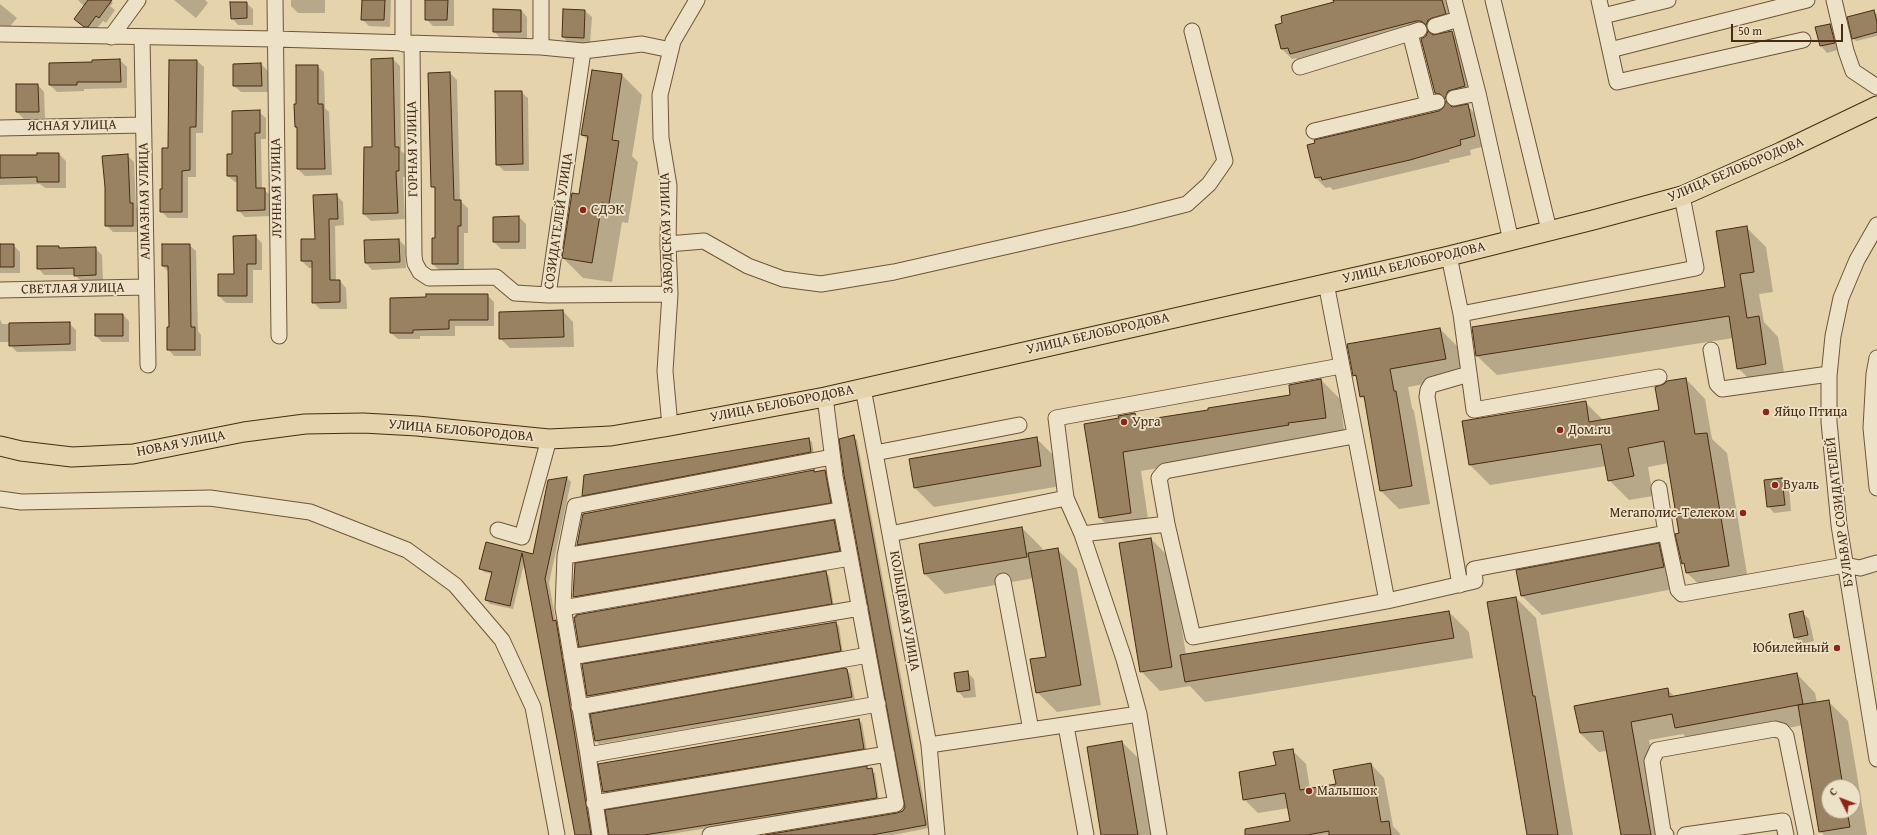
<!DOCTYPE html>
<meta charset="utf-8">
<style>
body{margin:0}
#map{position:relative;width:1877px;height:835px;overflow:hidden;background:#e4d3ab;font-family:"Gentium Book Plus",serif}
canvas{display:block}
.north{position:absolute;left:1821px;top:779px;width:40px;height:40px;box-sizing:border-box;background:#ede2c8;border:1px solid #ab997f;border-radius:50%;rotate:312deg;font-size:11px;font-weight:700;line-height:16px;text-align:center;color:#472b12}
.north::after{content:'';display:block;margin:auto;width:14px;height:18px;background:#8f2418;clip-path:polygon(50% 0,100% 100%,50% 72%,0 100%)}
.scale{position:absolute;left:1731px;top:24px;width:112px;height:18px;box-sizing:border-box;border:2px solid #472b12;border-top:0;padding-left:5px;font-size:12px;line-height:14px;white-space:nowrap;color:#472b12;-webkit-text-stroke:3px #ede2c8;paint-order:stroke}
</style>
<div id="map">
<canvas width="1877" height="835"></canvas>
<div class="north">С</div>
<div class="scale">50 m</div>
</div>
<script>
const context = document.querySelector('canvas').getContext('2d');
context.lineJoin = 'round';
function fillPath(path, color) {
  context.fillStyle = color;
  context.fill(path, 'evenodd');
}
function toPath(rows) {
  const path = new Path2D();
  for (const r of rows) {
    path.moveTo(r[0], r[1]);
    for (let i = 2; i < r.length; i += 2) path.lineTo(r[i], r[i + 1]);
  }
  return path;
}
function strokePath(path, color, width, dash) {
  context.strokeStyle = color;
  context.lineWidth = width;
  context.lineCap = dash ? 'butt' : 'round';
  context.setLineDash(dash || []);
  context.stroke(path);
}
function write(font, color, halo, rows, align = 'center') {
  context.font = font + ' "Gentium Book Plus",serif';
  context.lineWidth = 3.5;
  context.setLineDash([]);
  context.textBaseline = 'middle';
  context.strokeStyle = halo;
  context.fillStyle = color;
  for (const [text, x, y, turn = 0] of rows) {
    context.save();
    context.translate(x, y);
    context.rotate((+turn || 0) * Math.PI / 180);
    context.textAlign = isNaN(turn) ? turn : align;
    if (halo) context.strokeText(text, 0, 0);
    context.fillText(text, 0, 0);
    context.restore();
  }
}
const shadow = toPath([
 [78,0,110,0,113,3,110,6,115,10,106,23,103,21,94,32,91,32,81,24,84,6],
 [174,0,205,0,208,3,196,18],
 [291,0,325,0,325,13,298,13,291,6],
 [362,0,391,0,390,27,369,26,362,19],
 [426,0,454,0,454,26,433,26,426,19],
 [1344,0,1449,0,1455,24,1438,30,1437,34,1432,31,1426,31,1301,64,1296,58,1292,59,1282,49,1276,26],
 [246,3,253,9,253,25,238,25,232,18],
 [0,4,17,18,5,32,0,28],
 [521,10,527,17,527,38,500,38,494,31],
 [585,11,592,17,590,44,569,43,563,37],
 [1874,11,1877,15,1877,36,1856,41,1853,38],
 [1830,25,1837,32,1841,49,1827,53,1821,46,1816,28],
 [1451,32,1461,42,1475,96,1458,101,1456,107,1467,105,1477,116,1485,146,1470,150,1471,155,1449,160,1450,162,1333,190,1330,187,1326,188,1316,178,1444,109,1446,103,1436,93,1433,36],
 [1441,94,1455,107,1451,108,1446,103,1448,103,1440,95],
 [393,59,400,66,401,151,406,155,405,177,403,177,405,219,371,221,364,214,365,148,373,148,372,60],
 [120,60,127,67,127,88,84,89,84,91,57,92,50,85,93,63],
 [197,61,204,67,203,133,196,133,196,177,188,177,188,218,168,218,161,211,170,149],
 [261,64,268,71,268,92,241,92,234,86],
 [317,66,324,72,325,108,329,112,332,175,305,176,298,169,298,129,296,126],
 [592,71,622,75,642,95,632,156,638,162,628,223,622,222,612,282,583,278,563,258,580,196,589,141,582,135],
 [450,73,457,80,460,201,468,208,468,233,464,233,464,270,439,270,433,264,436,239,436,190,432,186],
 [17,85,38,85,44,92,45,118,24,119,17,112],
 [521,92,528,98,529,171,504,171,497,164],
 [259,112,266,118,266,139,261,139,262,189,271,195,271,216,245,217,238,210,238,182,235,182,228,176],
 [59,154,66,161,66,188,45,188,40,184,0,185,0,157],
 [127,155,134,162,136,207,140,211,140,232,113,232,106,225],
 [336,195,343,202,344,225,335,226,336,281,340,281,346,288,347,309,320,309,313,302,313,268,309,268,302,261,316,240],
 [519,217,526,224,526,249,501,249,494,242,494,218],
 [1746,227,1766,247,1773,292,1759,294,1764,322,1778,337,1786,384,1758,388,1738,368,1733,338,1497,375,1477,356,1726,288],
 [255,236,262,243,262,270,253,270,253,303,226,303,219,296,219,275,235,275],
 [399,240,405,246,406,268,372,270,366,263],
 [0,245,13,245,20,252,20,273,0,273],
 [189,245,196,251,198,331,201,335,201,356,174,356,168,349,170,328,169,272,163,266],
 [59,247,61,249,95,248,102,255,103,282,82,282,75,275,44,275,38,268],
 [487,295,494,302,494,326,455,326,455,336,420,336,420,339,398,339,391,333],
 [563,311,573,322,574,347,510,348,500,338],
 [123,315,129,321,129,342,102,342,96,336],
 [0,319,2,324,69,323,76,330,76,351,17,352,10,345,10,342,0,342],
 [1440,329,1458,347,1464,377,1408,387,1412,408,1414,411,1430,504,1399,509,1381,491,1366,401,1361,396,1358,379,1354,375],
 [1686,379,1705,399,1712,439,1727,453,1749,586,1707,592,1687,573,1686,567,1683,563,1680,534,1669,463,1648,467,1653,496,1629,500,1609,480,1606,466,1490,485,1470,465,1463,422,1585,402,1604,421,1660,410],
 [1321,380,1340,399,1345,437,1141,471,1150,532,1119,536,1100,518,1135,414,1143,421,1209,411,1291,396],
 [853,437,857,440,929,828,893,835,771,835,898,814,904,811,906,802],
 [1036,438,1056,458,1061,486,934,507,914,487],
 [809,439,812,442,814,455,586,498,583,495],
 [813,471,815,472,825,471,828,474,833,505,581,547,578,545],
 [567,478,571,482,549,583,556,622,559,625,593,835,576,835,525,560,513,609,490,604,486,600,493,574,484,572,480,568,487,543,533,555,549,481],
 [1782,479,1789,486,1791,511,1774,513,1768,506],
 [834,521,837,524,842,554,577,600,574,597],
 [1022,528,1042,548,1043,552,1057,549,1077,569,1101,705,1057,712,1037,692,1047,657,1034,578,945,594,925,574,920,545],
 [1151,539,1171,559,1186,655,1449,612,1469,632,1473,658,1205,702,1190,686,1160,691,1141,671],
 [1659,545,1679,564,1683,587,1542,615,1522,596],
 [826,572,829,576,834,607,583,649,580,646],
 [1516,598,1536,618,1573,835,1528,835],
 [1802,612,1809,619,1814,641,1802,644,1795,637],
 [836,623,839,626,843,654,591,699,588,696,583,665],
 [847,670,850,674,855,700,599,744,596,741],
 [967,672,974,679,976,697,964,698,958,691],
 [1797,674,1815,693,1817,703,1828,701,1848,721,1867,835,1824,835,1820,831,1803,725,1695,746,1683,734,1649,740,1666,835,1622,835,1607,751,1599,752,1580,733,1668,690,1675,697],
 [1829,787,1853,787,1853,811,1829,811],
 [859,720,862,723,867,752,607,795,604,792,600,765],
 [1122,742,1142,762,1154,835,1102,835],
 [1292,750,1306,764,1310,789,1337,785,1371,764,1384,778,1393,826,1401,835,1247,835,1291,822,1289,808,1258,813,1244,799],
 [867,768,875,773,879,801,664,835,610,835]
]);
const building = toPath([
 [88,0,112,0,99,18,96,16,88,27,84,27,74,19,88,0],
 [362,0,385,0,384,20,361,20,362,0],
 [425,0,448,0,447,20,425,20,425,0],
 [1333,0,1442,0,1446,14,1432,18,1428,20,1426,25,1421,21,1416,21,1290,54,1288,48,1281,49,1275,25,1282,23,1281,16,1334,2,1333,0],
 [230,2,247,2,247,18,231,19,230,2],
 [493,9,521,10,521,32,493,32,493,9],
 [563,9,585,10,584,38,562,37,563,9],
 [1874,10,1877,22,1877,32,1852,39,1847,17,1874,10],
 [1830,24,1835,43,1820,46,1815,27,1830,24],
 [1428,31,1433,35,1452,31,1465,86,1448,91,1445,99,1440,94,1435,93,1421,39,1426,36,1428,31],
 [393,58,395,147,399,147,399,171,396,171,398,213,363,214,364,147,372,147,371,59,393,58],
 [120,59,121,82,77,82,77,85,49,85,49,63,92,62,92,60,120,59],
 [169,60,197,60,196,127,190,127,190,170,182,171,182,212,160,212,160,189,162,189,162,148,168,148,169,60],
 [261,63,262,86,233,86,233,64,261,63],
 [296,65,318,65,318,104,323,104,325,169,297,169,297,127,295,127,294,104,296,104,296,65],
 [592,70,622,74,612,140,619,141,609,204,602,203,592,263,562,258,572,193,579,194,588,136,581,135,592,70],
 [450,72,454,200,461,200,461,226,458,226,458,264,432,264,432,238,435,238,435,187,431,187,428,73,450,72],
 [16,84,38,84,39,112,16,112,16,84],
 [495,91,522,91,523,164,496,165,495,91],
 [1446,101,1452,107,1468,104,1475,136,1460,140,1461,145,1410,160,1322,180,1321,177,1315,178,1307,145,1315,143,1314,140,1439,111,1443,108,1446,101],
 [260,110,260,133,255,133,256,188,265,188,265,210,237,211,237,176,227,176,227,154,232,154,232,111,260,110],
 [37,153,59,153,59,182,37,182,37,177,0,178,0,155,37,155,37,153],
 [128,154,130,203,133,203,133,226,105,226,105,187,102,156,128,154],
 [337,194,338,219,329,219,330,280,340,280,340,302,312,303,312,261,301,261,301,239,315,239,313,195,337,194],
 [519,216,519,242,493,242,493,217,519,216],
 [1747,226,1754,272,1740,274,1747,318,1759,316,1766,364,1737,369,1729,316,1476,356,1472,327,1725,287,1716,231,1747,226],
 [256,235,256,264,247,264,247,296,218,296,218,274,234,274,233,236,256,235],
 [399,239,400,262,365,263,364,240,399,239],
 [0,244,14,244,14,267,0,267,0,244],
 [162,244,190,244,191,327,195,327,195,350,167,350,167,327,169,327,168,266,162,266,162,244],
 [37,246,59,246,59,248,96,247,96,275,74,276,74,268,37,269,37,246],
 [426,294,488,294,488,320,449,320,449,329,413,330,413,333,390,333,390,298,426,297,426,294],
 [563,310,564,337,499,339,499,312,563,310],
 [95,314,123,314,123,336,95,336,95,314],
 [70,322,70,344,9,346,9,323,70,322],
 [1440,328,1446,359,1390,369,1394,391,1396,391,1412,486,1380,491,1364,396,1360,397,1356,375,1353,376,1347,344,1440,328],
 [1686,378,1695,434,1707,433,1729,566,1686,573,1684,563,1682,564,1675,534,1679,533,1664,441,1628,448,1634,476,1608,481,1601,444,1469,465,1462,421,1586,401,1589,422,1659,410,1655,387,1664,384,1667,381,1686,378],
 [1321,379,1326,418,1288,423,1289,425,1123,452,1131,513,1099,518,1084,424,1119,418,1118,416,1135,413,1137,421,1208,410,1208,408,1290,395,1289,385,1321,379],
 [854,435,926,825,872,835,765,835,897,813,903,811,905,807,844,475,839,439,854,435],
 [1037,437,1041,466,914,488,909,459,1037,437],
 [809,438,811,452,582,496,584,475,809,438],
 [814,470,814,472,825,470,831,503,577,545,583,514,814,470],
 [567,477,545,579,553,621,556,620,591,835,575,835,522,553,510,606,485,600,492,572,479,569,486,542,533,554,548,480,567,477],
 [1782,478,1785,505,1767,507,1764,480,1782,478],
 [834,520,840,551,573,597,575,563,834,520],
 [1022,527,1027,557,924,574,919,544,1022,527],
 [1151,538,1172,667,1140,672,1119,543,1151,538],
 [1659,543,1664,567,1521,596,1516,570,1659,543],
 [1058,548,1081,685,1036,693,1030,659,1046,657,1028,553,1058,548],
 [826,571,832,604,579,647,574,617,576,617,576,615,826,571],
 [1516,597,1533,696,1535,696,1558,835,1527,835,1487,602,1516,597],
 [1449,611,1454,638,1185,682,1180,655,1449,611],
 [1803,611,1808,635,1794,638,1789,614,1803,611],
 [836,622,841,651,587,696,582,664,836,622],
 [844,668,847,669,852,697,595,741,590,714,844,668],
 [968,671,970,690,957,692,954,673,968,671],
 [1797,673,1803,704,1675,728,1672,714,1631,722,1651,835,1621,835,1603,731,1580,733,1574,706,1668,688,1669,697,1797,673],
 [1829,700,1843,787,1829,787,1829,811,1847,811,1850,827,1819,832,1798,705,1829,700],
 [859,719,864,749,603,792,598,764,859,719],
 [1122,741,1138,835,1101,835,1087,747,1122,741],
 [1293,749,1300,790,1336,784,1333,770,1371,763,1381,822,1389,821,1391,835,1329,835,1329,831,1307,835,1245,835,1245,829,1290,821,1285,793,1243,800,1239,772,1276,765,1273,752,1293,749],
 [867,766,867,769,872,768,877,798,644,835,609,835,605,810,867,766]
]);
const minor = toPath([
 [275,0,279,336],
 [1454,0,1478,93,1511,241],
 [1493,0,1549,230],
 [1599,0,1617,82,1803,40],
 [1834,0,1846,51,1853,71,1877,87],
 [1603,16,1668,0],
 [1435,26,1459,19],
 [1419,30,1410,33,1428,104],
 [0,34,275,39,541,47,583,51,642,44,671,50],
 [111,37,138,0],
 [142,37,148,365],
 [403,44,403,0],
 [412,44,414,255,415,263,420,272,429,278,496,277,515,293,548,295,670,294],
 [541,47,541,0],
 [1610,50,1807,0],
 [1300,67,1410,33],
 [1454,98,1478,93],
 [0,128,143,125],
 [1314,131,1437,102],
 [1877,225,1857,260,1841,298,1833,336,1829,376,1829,422,1839,525,1877,759],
 [668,244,704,241,748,266,783,279,821,284,894,272,1128,219,1187,204,1209,184,1225,161,1192,31],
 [1449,256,1461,314,1696,268,1682,196],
 [1326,283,1387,601,1475,581,1474,569,1666,533,1678,590,1682,594,1845,565,1860,568,1877,563],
 [0,290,146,287],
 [548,295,583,51],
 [1461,314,1474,410,1659,377],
 [1711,350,1717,384,1722,389,1829,374],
 [1877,358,1874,374,1871,428,1877,488],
 [863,388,929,745,937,835],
 [670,426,665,371,670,294,668,244,669,186,661,138,660,95,673,41,697,0],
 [875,453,1019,425],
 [1659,488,1666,533],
 [0,499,21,502,210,498,310,512,407,550,455,585,502,640,533,707,557,835],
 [1167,524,1193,637,1387,601],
 [498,530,522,537,549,439],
 [890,534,1066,498],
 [1082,534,1167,524,1159,478,1165,471,1354,436],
 [565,556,841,510],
 [1003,581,1031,730],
 [1460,585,1427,397,1428,390,1431,385,1469,374],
 [563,608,850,558],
 [571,657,860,608],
 [579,707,868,655],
 [1139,714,1124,659,1082,534,1066,498,1056,418,1341,366],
 [1066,726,1086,835],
 [929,745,1139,714,1159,835],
 [588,755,878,704],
 [594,803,887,754],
 [600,835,588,755,563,608,565,556,575,506,832,457],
 [710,835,896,804,835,476,825,397],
 [1666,835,1663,832,1652,761,1657,750,1775,729,1782,731,1786,736,1806,835],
 [1685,835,1783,821,1786,835]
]);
const major = toPath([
 [0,446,21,451,72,457,133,454,244,432,305,424,363,423,417,426,549,439,611,436,670,426,825,397,1449,256,1593,220,1682,196,1781,152,1877,106]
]);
const markers = [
 [583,210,4,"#8f2418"],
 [1766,412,4,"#8f2418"],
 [1124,422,4,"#8f2418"],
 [1560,430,4,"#8f2418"],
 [1775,485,4,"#8f2418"],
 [1743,513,4,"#8f2418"],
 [1837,648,4,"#8f2418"],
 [1309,791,4,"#8f2418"]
];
const streetNames = [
 ["ЯСНАЯ УЛИЦА",72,126,-1],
 ["ГОРНАЯ УЛИЦА",413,149,-91],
 ["УЛИЦА БЕЛОБОРОДОВА",1736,170,-23],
 ["ЛУННАЯ УЛИЦА",277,188,-91],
 ["АЛМАЗНАЯ УЛИЦА",145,201,-91],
 ["СОЗИДАТЕЛЕЙ УЛИЦА",559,221,-82],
 ["ЗАВОДСКАЯ УЛИЦА",667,233,-92],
 ["УЛИЦА БЕЛОБОРОДОВА",1414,263,-13],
 ["СВЕТЛАЯ УЛИЦА",73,289,-1],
 ["УЛИЦА БЕЛОБОРОДОВА",1098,334,-13],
 ["УЛИЦА БЕЛОБОРОДОВА",782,404,-11],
 ["УЛИЦА БЕЛОБОРОДОВА",461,431,5],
 ["НОВАЯ УЛИЦА",181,444,-11],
 ["БУЛЬВАР СОЗИДАТЕЛЕЙ",1840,512,-97],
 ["КОЛЬЦЕВАЯ УЛИЦА",904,611,80]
];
const poiNames = [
 ["СДЭК",591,210],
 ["Яйцо Птица",1774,412],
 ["Урга",1132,422],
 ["Дом.ru",1568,430],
 ["Вуаль",1783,485],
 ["Мегаполис-Телеком",1735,513,"right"],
 ["Юбилейный",1829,648,"right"],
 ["Малышок",1317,791]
];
fillPath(shadow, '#0003');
fillPath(building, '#998262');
strokePath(building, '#472b12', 1);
strokePath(minor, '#6e5538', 17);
strokePath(major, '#472b12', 21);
strokePath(minor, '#ede2c8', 15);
strokePath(major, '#e4d3ab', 19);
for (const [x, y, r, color] of markers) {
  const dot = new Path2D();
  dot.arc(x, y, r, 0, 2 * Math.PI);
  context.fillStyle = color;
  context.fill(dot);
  strokePath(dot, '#ede2c8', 1.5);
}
write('14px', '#472b12', '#ede2c8', streetNames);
write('14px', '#472b12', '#ede2c8', poiNames, 'left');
</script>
